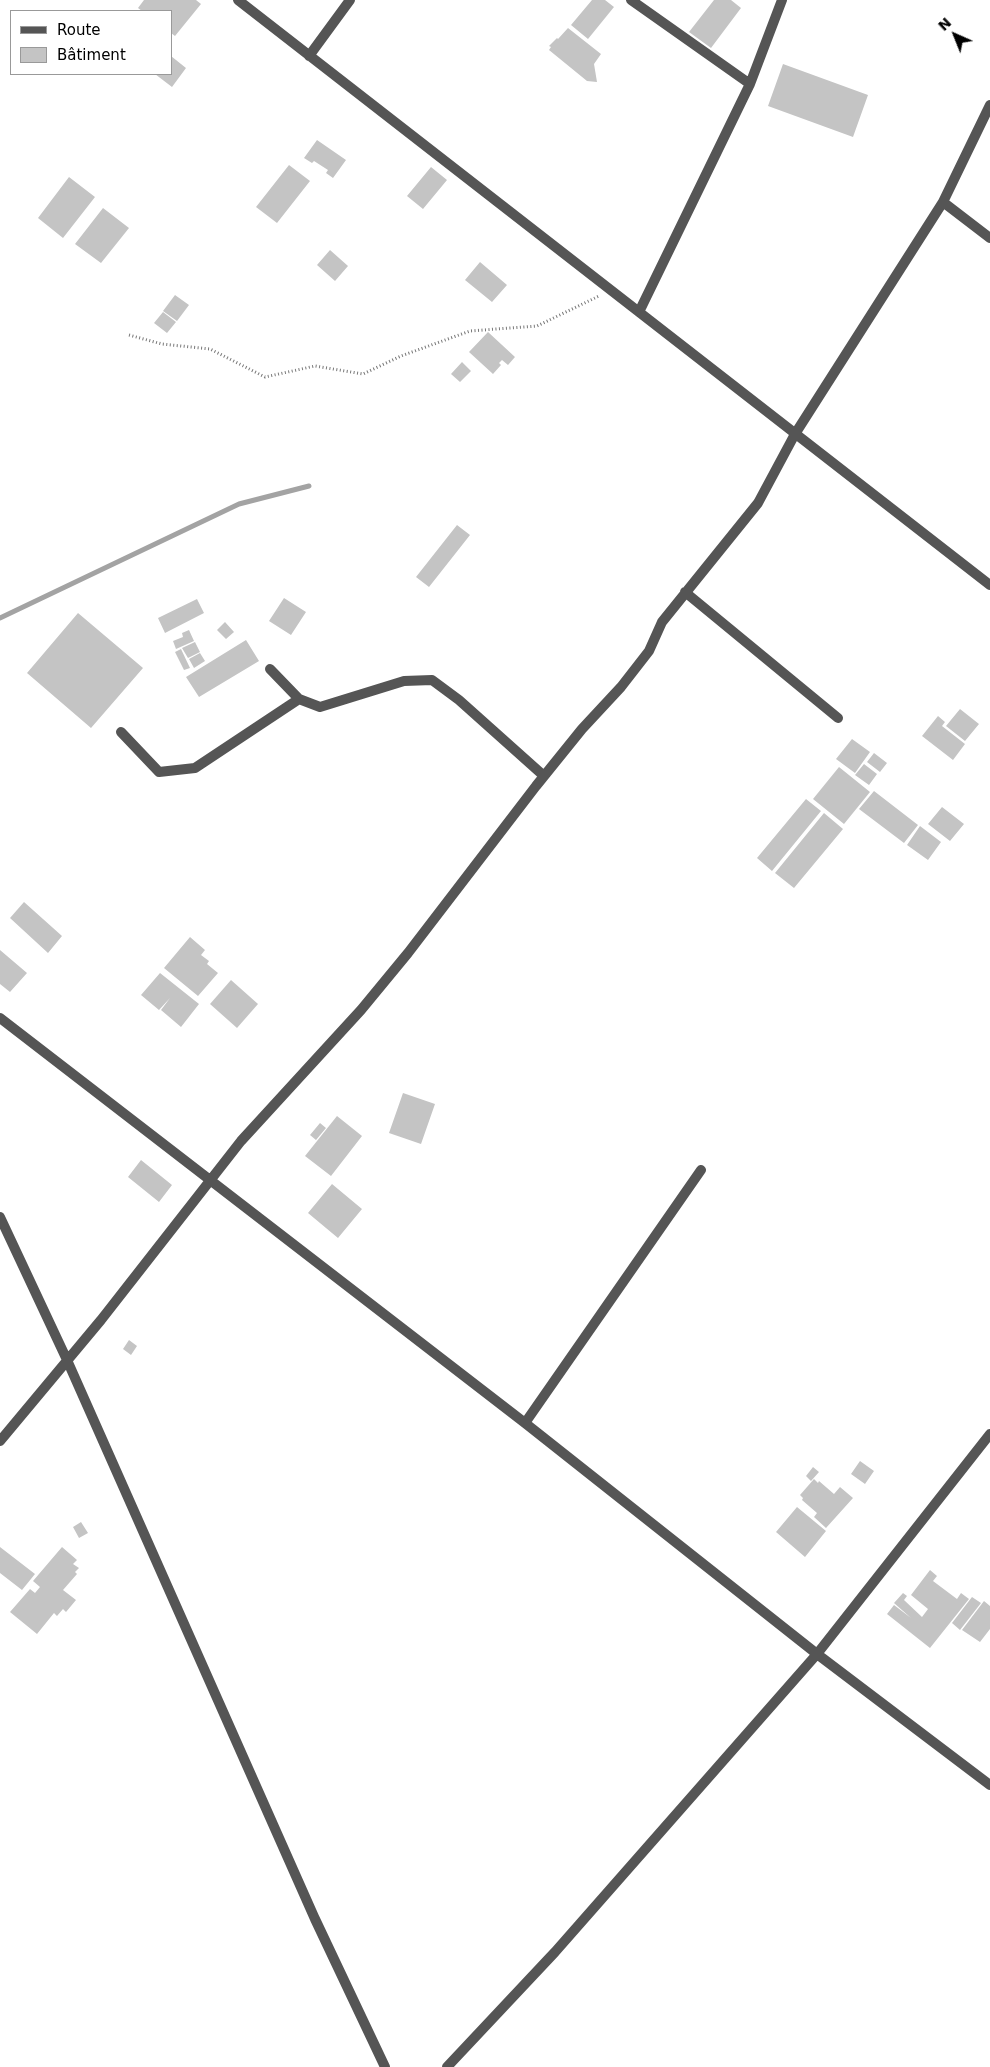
<!DOCTYPE html>
<meta charset="utf-8">
<style>
body{margin:0}
#map{position:relative;width:990px;height:2067px;overflow:hidden;background:#fff;font-family:"DejaVu Sans",sans-serif}
canvas{display:block}
.legend{position:absolute;left:10px;top:10px;width:162px;height:65px;box-sizing:border-box;background:#fff;border:1px solid #999;margin:0;padding:6px 9px;list-style:none;font-size:15px;color:#000}
.legend li{display:flex;align-items:center;gap:10px;height:25px}
.legend b{width:25px;border:1px solid #999}
.north{position:absolute;left:930px;top:10px;width:50px;height:50px;-webkit-text-stroke:4px #fff;paint-order:stroke;rotate:316deg;font-size:14px;font-weight:700;line-height:20px;text-align:center;color:#000}
.north::after{content:'';display:block;margin:auto;width:18px;height:22px;background:#000;clip-path:polygon(50% 0,100% 100%,50% 72%,0 100%)}
</style>
<div id="map">
<canvas width="990" height="2067"></canvas>
<ul class="legend">
<li><b style="height:6px;background:#555"></b>Route</li>
<li><b style="height:14px;background:#c4c4c4"></b>Bâtiment</li>
</ul>
<div class="north">N</div>
</div>
<script>
const context = document.querySelector('canvas').getContext('2d');
context.lineJoin = 'round';
function toPath(rows) {
  const path = new Path2D();
  for (const r of rows) {
    path.moveTo(r[0], r[1]);
    for (let i = 2; i < r.length; i += 2) path.lineTo(r[i], r[i + 1]);
  }
  return path;
}
function strokePath(path, color, width, dash) {
  context.strokeStyle = color;
  context.lineWidth = width;
  context.lineCap = dash ? 'butt' : 'round';
  context.setLineDash(dash || []);
  context.stroke(path);
}
function fillPath(path, color) {
  context.fillStyle = color;
  context.fill(path, 'evenodd');
}
const stream = toPath([
 [0,618,239,504,309,486]
]);
const building = toPath([
 [144,0,196,0,201,4,175,36,171,33,171,11,142,11,138,8],
 [592,0,605,0,614,7,588,39,571,25],
 [714,0,731,0,741,8,711,48,689,32],
 [568,28,601,54,594,64,597,82,587,81,549,50,551,47,549,46,557,38,558,39],
 [171,56,186,68,172,87,155,74,171,74],
 [783,64,868,95,853,137,768,106],
 [317,140,346,160,333,178,326,173,328,170,314,161,312,163,304,158],
 [289,165,310,181,277,223,256,207],
 [431,167,447,180,423,209,407,196],
 [69,177,95,197,63,238,38,218],
 [103,208,129,228,101,263,75,244],
 [330,250,348,266,335,281,317,265],
 [480,262,507,285,492,302,465,280],
 [175,295,189,305,177,321,163,311],
 [163,312,176,322,167,333,154,323],
 [488,332,515,357,508,365,502,360,499,363,501,365,493,374,469,352],
 [462,362,471,371,460,382,451,374],
 [457,525,470,535,429,587,416,577],
 [284,598,306,612,291,635,269,621],
 [197,599,204,613,165,633,158,618],
 [78,613,143,668,91,728,27,673],
 [225,622,234,632,226,639,217,630],
 [189,630,194,641,176,649,173,641,183,637,182,633],
 [246,640,259,661,199,697,186,677],
 [195,642,200,652,188,658,182,648],
 [181,649,190,668,184,670,175,652],
 [200,653,205,661,194,668,189,659],
 [960,709,979,724,965,741,946,726],
 [938,716,945,722,942,726,965,744,953,760,922,736],
 [852,739,870,752,855,773,836,759],
 [874,753,887,763,880,772,867,762],
 [864,764,877,774,869,785,855,775],
 [839,767,870,792,844,824,813,799],
 [874,791,918,825,904,843,859,809],
 [806,799,821,811,772,871,757,858],
 [942,807,964,824,950,841,928,824],
 [824,813,843,829,794,888,775,873],
 [920,826,941,842,928,860,907,845],
 [24,902,62,936,48,953,10,918],
 [190,937,205,950,201,955,209,961,207,964,218,973,198,996,164,968],
 [0,950,27,973,10,992,0,984],
 [160,973,199,1004,181,1027,161,1010,170,998,159,1010,141,995],
 [231,980,258,1004,237,1028,210,1004],
 [403,1093,435,1104,421,1144,389,1133],
 [337,1116,362,1136,331,1176,305,1156],
 [320,1123,326,1128,316,1140,310,1135],
 [141,1160,172,1185,159,1202,128,1177],
 [332,1184,362,1209,338,1238,308,1213],
 [129,1340,137,1346,131,1355,123,1349],
 [860,1461,874,1471,865,1484,851,1474],
 [813,1467,819,1472,811,1481,806,1476],
 [814,1479,818,1483,819,1481,834,1494,840,1487,853,1498,826,1528,814,1517,817,1513,802,1500,803,1498,800,1495],
 [797,1507,826,1531,805,1557,776,1532],
 [81,1522,88,1533,79,1538,73,1527],
 [0,1547,35,1574,22,1590,0,1573],
 [62,1547,77,1560,73,1564,79,1568,75,1572,77,1574,63,1590,76,1600,66,1612,63,1609,57,1616,54,1613,37,1634,10,1612,30,1589,35,1593,40,1587,33,1581],
 [930,1570,937,1576,933,1581,957,1599,961,1593,969,1599,930,1648,887,1614,894,1605,911,1618,894,1603,903,1593,907,1596,904,1600,922,1617,928,1609,911,1595],
 [972,1597,981,1603,960,1630,952,1623],
 [984,1601,990,1606,990,1629,980,1642,962,1630]
]);
const path = toPath([
 [129,335,162,344,210,349,265,377,315,366,363,374,401,356,470,331,537,326,599,296]
]);
const minor = toPath([
 [238,0,990,585],
 [631,0,750,84],
 [309,56,350,0],
 [943,202,990,238],
 [639,312,750,84,782,0],
 [685,592,838,718],
 [270,669,299,699,320,707,404,681,432,680,459,700,544,776],
 [121,732,159,772,195,768,299,699],
 [0,1018,525,1423,817,1654,990,1785],
 [0,1217,67,1360,315,1919,385,2067],
 [525,1423,701,1170],
 [0,1441,101,1320,241,1141,361,1010,408,953,536,786,582,729,621,687,649,651,662,622,758,503,795,434,943,202,990,105],
 [447,2067,555,1952,817,1654,990,1434]
]);
strokePath(stream, '#a3a3a3', 5);
fillPath(building, '#c4c4c4');
strokePath(path, '#777', 3, [1, 2.5]);
strokePath(minor, '#555', 10);
</script>
